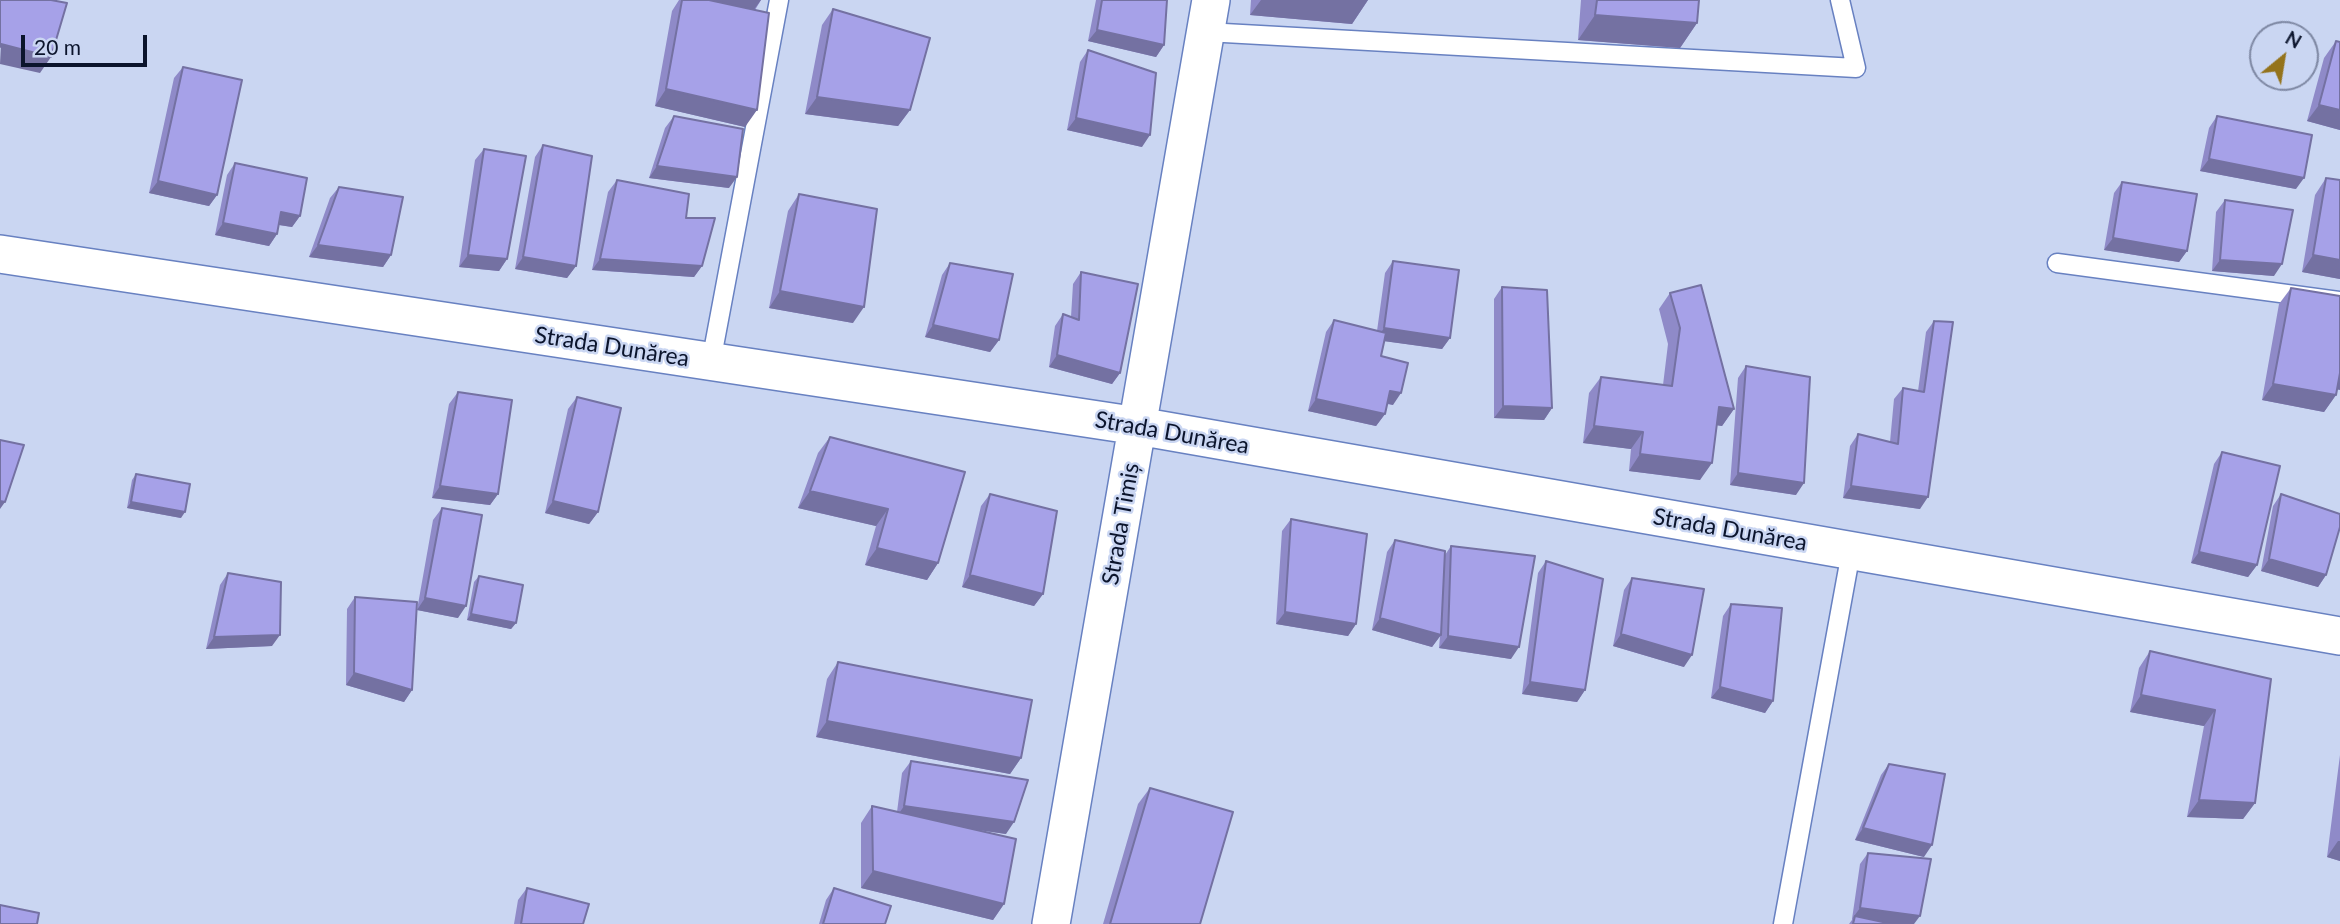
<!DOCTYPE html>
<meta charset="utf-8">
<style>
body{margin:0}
#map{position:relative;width:2340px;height:924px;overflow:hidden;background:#cad6f2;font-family:Lato,sans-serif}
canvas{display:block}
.north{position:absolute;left:2249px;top:21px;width:70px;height:70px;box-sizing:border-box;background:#cad6f2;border:2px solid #7e88a3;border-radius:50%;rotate:30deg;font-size:19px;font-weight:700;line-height:28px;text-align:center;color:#0b142c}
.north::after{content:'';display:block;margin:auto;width:24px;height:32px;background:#94731b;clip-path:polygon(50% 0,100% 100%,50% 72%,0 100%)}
.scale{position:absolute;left:21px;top:35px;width:126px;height:32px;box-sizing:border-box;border:4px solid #0b142c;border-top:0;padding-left:9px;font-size:21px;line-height:24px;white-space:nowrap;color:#0b142c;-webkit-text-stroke:5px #cad6f2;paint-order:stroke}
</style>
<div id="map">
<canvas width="2340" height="924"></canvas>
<div class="north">N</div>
<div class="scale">20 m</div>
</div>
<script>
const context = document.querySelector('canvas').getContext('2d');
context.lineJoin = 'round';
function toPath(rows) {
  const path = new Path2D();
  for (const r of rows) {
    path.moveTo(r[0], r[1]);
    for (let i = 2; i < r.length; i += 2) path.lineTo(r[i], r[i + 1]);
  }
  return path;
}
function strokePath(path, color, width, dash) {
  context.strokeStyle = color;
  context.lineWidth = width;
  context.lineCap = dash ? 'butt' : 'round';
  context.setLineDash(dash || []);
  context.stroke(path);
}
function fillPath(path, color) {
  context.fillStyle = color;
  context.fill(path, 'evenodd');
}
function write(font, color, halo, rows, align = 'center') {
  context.font = font + ' Lato,sans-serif';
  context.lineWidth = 5;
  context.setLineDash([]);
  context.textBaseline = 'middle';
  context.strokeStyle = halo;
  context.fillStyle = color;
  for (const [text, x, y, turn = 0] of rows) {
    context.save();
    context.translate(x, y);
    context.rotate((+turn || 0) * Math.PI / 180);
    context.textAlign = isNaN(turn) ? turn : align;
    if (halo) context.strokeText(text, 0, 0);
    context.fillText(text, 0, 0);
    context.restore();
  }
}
const lane = toPath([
 [1206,32,1856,68,1840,0],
 [2057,263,2340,301],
 [711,362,779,0],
 [1783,924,1851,552]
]);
const street = toPath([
 [0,254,1138,426,2340,636],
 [1051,924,1211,0]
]);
const wall = toPath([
 [679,0,761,0,755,10,745,127,655,106,672,11],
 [1096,0,1167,0,1164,45,1156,57,1088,41],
 [1251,0,1368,0,1352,24,1250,15],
 [1581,0,1699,0,1697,23,1680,48,1578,40],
 [833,9,910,110,898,126,805,114,822,25],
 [2336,41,2340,42,2340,130,2307,121,2324,58],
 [1088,50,1142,147,1067,130,1080,62],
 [183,67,217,195,209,206,149,193,174,78],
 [674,116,729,188,649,178,665,128],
 [2217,116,2296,189,2200,171,2209,128],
 [543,145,576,266,567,278,515,269,535,157],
 [484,149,507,259,499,271,459,267,475,160],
 [235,163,300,216,292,227,279,225,277,234,269,246,215,235,227,175],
 [2326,178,2340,180,2340,279,2302,272,2315,195],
 [617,180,686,218,702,266,694,277,592,270,608,192],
 [2122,182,2187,251,2179,262,2104,250,2114,193],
 [339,187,391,255,383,267,309,257,330,198],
 [799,194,853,323,769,308,788,211],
 [2225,200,2274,276,2212,271,2216,212],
 [1393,261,1450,338,1442,349,1384,341,1381,356,1393,405,1387,404,1385,414,1376,426,1308,411,1326,332,1334,320,1377,331,1385,273],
 [950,263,999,340,990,352,925,337,942,275],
 [1081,272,1120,373,1112,384,1049,367,1055,326,1063,314,1071,317,1073,284],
 [1502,287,1552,408,1544,420,1494,418,1494,299],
 [2291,288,2337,390,2336,395,2324,412,2262,400,2279,304],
 [1670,293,1734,409,1722,426,1717,425,1700,480,1629,471,1631,449,1583,443,1589,393,1601,377,1663,385,1668,344,1659,309],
 [1934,321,1920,509,1843,498,1850,446,1858,434,1890,442,1894,399,1903,388,1918,391,1926,332],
 [1746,366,1796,495,1730,485,1738,378],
 [458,392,498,494,490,505,432,498,449,404],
 [577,397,598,512,589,524,545,513,568,409],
 [830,437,938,563,927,580,865,565,876,526,798,508,818,453],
 [2222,452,2257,565,2248,577,2191,563,2214,464],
 [136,474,181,518,127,508,132,480],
 [990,494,1043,594,1034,606,962,587,981,506],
 [2281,494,2326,575,2318,587,2261,571,2273,506],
 [442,508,458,618,417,610,412,690,404,702,346,685,347,609,355,597,417,610,433,520],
 [1291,519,1356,624,1348,636,1276,624,1282,531],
 [1395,540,1445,555,1451,546,1511,659,1439,648,1440,636,1432,647,1372,630,1387,552],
 [1546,561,1585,690,1577,702,1522,694,1538,573],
 [228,573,272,646,206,649,220,585],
 [479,576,516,623,511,629,467,620,474,582],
 [1632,578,1684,667,1613,646,1624,590],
 [1731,604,1773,701,1765,713,1711,698,1723,616],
 [2150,651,2271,679,2255,803,2243,819,2187,817,2204,726,2130,712,2139,668],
 [838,662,1021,758,1010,774,816,737,827,679],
 [2340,755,2340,861,2327,857],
 [911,761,1006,834,971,829,1004,904,993,920,861,888,861,823,872,806,897,812,902,773],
 [1889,764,1924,857,1855,840,1881,775],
 [1150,788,1200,924,1103,924,1138,804],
 [1868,853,1914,924,1849,924,1852,920,1852,919,1860,864],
 [527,888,583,924,514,924,518,900],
 [834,888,885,924,819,924,826,900]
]);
const shadedWall = toPath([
 [697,0,761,0,753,11],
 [1261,0,1368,0,1352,24,1250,15],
 [1595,15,1697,23,1680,48,1578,40],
 [1097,30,1164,45,1156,57,1088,41],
 [1,44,51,57,40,73,0,64],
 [666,89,757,110,745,127,655,106],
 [817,97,910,110,898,126,805,114],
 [2319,105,2340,110,2340,130,2307,121],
 [1076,118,1150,135,1142,147,1067,130],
 [2209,159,2304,178,2296,189,2200,171],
 [657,166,737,177,729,188,649,178],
 [158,181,217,195,209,206,149,193],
 [281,212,300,216,292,227,273,224],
 [223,223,277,234,269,246,215,235],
 [2113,238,2187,251,2179,262,2104,250],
 [318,245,391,255,383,267,309,257],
 [468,255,507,259,499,271,459,267],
 [2313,255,2340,260,2340,279,2302,272],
 [523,257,576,266,567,278,515,269],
 [600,259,702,266,694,277,592,270],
 [2220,260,2282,264,2274,276,2212,271],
 [780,291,864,307,853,323,769,308],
 [933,325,999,340,990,352,925,337],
 [1384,328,1450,338,1442,349,1376,340],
 [1057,355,1120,373,1112,384,1049,367],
 [2340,372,2340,390,2329,388],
 [2273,384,2336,395,2324,412,2262,400],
 [1390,391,1401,393,1393,405,1382,402],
 [1316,399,1385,414,1376,426,1308,411],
 [1503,406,1552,408,1544,420,1494,418],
 [1719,407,1734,409,1722,426,1707,424],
 [1594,426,1643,432,1631,449,1583,443],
 [1640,454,1712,463,1700,480,1629,471],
 [1738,473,1804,483,1796,495,1730,485],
 [440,486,498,494,490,505,432,498],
 [1851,486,1928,497,1920,509,1843,498],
 [810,491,888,509,876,526,798,508],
 [0,501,5,502,0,509],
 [553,501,598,512,589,524,545,513],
 [131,502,185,512,181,518,127,508],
 [877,548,938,563,927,580,865,565],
 [2199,552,2257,565,2248,577,2191,563],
 [2269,559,2326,575,2318,587,2261,571],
 [970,575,1043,594,1034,606,962,587],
 [425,598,466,606,458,618,417,610],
 [1285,612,1356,624,1348,636,1276,624],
 [471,614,516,623,511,629,467,620],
 [1380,618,1441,635,1432,647,1372,630],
 [1621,634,1692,655,1684,667,1613,646],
 [280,635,272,646,206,649,214,637],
 [1448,636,1519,647,1511,659,1439,648],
 [354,673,412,690,404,702,346,685],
 [1530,682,1585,690,1577,702,1522,694],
 [1720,687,1773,701,1765,713,1711,698],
 [2141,695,2215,710,2204,726,2130,712],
 [827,721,1021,758,1010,774,816,737],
 [2199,800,2255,803,2243,819,2187,817],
 [904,806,1014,822,1006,834,896,818],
 [1863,828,1932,845,1924,857,1855,840],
 [2338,841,2340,841,2340,861,2327,857],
 [873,871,1004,904,993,920,861,888],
 [1860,908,1920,916,1914,924,1885,924,1855,916,1852,919]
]);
const building = toPath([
 [0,0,51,0,67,3,51,57,1,44,0,47,0,0],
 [682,0,709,0,769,13,757,110,666,89,682,0],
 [1102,0,1167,0,1164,45,1097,30,1102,0],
 [1597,0,1699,0,1697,23,1595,15,1597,0],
 [833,9,930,38,910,110,817,97,833,9],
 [2336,41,2340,42,2340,110,2319,105,2336,41],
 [1088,50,1156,73,1150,135,1076,118,1088,50],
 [183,67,242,80,217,195,158,181,183,67],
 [674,116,743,129,737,177,657,166,674,116],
 [2217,116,2312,135,2304,178,2209,159,2217,116],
 [543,145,592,156,576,266,523,257,543,145],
 [484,149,526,156,507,259,468,255,484,149],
 [235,163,307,178,300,216,281,212,277,234,223,223,235,163],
 [2326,178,2340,180,2340,260,2313,255,2326,178],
 [617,180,689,194,686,218,715,218,702,266,600,259,617,180],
 [2122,182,2197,194,2187,251,2113,238,2122,182],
 [339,187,403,197,391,255,318,245,339,187],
 [799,194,877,209,864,307,780,291,799,194],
 [2225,200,2293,210,2282,264,2220,260,2225,200],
 [1393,261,1459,270,1450,338,1384,328,1393,261],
 [950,263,1013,274,999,340,933,325,950,263],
 [1081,272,1138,284,1120,373,1057,355,1063,314,1079,320,1081,272],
 [1701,285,1734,409,1719,407,1712,463,1640,454,1643,432,1594,426,1601,377,1672,386,1680,328,1670,293,1701,285],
 [1502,287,1547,290,1552,408,1503,406,1502,287],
 [2291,288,2340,296,2340,373,2336,395,2273,384,2291,288],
 [1334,320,1386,333,1381,356,1408,363,1401,393,1390,391,1385,414,1316,399,1334,320],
 [1934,321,1953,322,1928,497,1851,486,1858,434,1898,444,1903,388,1924,392,1934,321],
 [1746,366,1810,377,1804,483,1738,473,1746,366],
 [458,392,512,400,498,494,440,486,458,392],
 [577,397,621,408,598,512,553,501,577,397],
 [830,437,965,472,938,563,877,548,888,509,810,491,830,437],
 [0,440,24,445,5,502,0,501,0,440],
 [2222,452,2280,466,2257,565,2199,552,2222,452],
 [136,474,190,484,185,512,131,502,136,474],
 [990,494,1057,511,1043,594,970,575,990,494],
 [2281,494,2340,514,2340,527,2326,575,2269,559,2281,494],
 [442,508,482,515,466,606,425,598,442,508],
 [1291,519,1367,534,1356,624,1285,612,1291,519],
 [1395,540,1445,551,1441,635,1380,618,1395,540],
 [1451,546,1535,556,1519,647,1448,636,1451,546],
 [1546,561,1603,579,1585,690,1530,682,1546,561],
 [228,573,281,582,280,635,214,637,228,573],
 [479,576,523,585,516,623,471,614,479,576],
 [1632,578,1704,589,1692,655,1621,634,1632,578],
 [355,597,417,602,412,690,354,673,355,597],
 [1731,604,1782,608,1773,701,1720,687,1731,604],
 [2150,651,2271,679,2255,803,2199,800,2215,710,2141,695,2150,651],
 [838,662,1032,700,1021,758,827,721,838,662],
 [911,761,1028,780,1014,822,904,806,911,761],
 [1889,764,1945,774,1932,845,1863,828,1889,764],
 [1150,788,1233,812,1200,924,1110,924,1150,788],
 [872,806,1016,839,1004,904,873,871,872,806],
 [1868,853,1931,859,1920,916,1860,908,1868,853],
 [527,888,589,904,583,924,521,924,527,888],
 [834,888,891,906,885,924,823,924,834,888],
 [0,905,39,913,37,924,0,924,0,905],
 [1855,916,1892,924,1853,924,1855,916]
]);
const streetNames = [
 ["Strada Dunărea",612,347,9],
 ["Strada Dunărea",1172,433,10],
 ["Strada Timiș",1121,524,-80],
 ["Strada Dunărea",1730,530,10]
];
strokePath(lane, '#6881c1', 21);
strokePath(street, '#6881c1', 40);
strokePath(lane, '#fff', 18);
strokePath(street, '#fff', 37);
fillPath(wall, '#8f8ac8');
fillPath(shadedWall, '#7471a2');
fillPath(building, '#a6a1e8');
strokePath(building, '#7471a2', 2);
write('23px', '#0b142c', '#cad6f2', streetNames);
</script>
